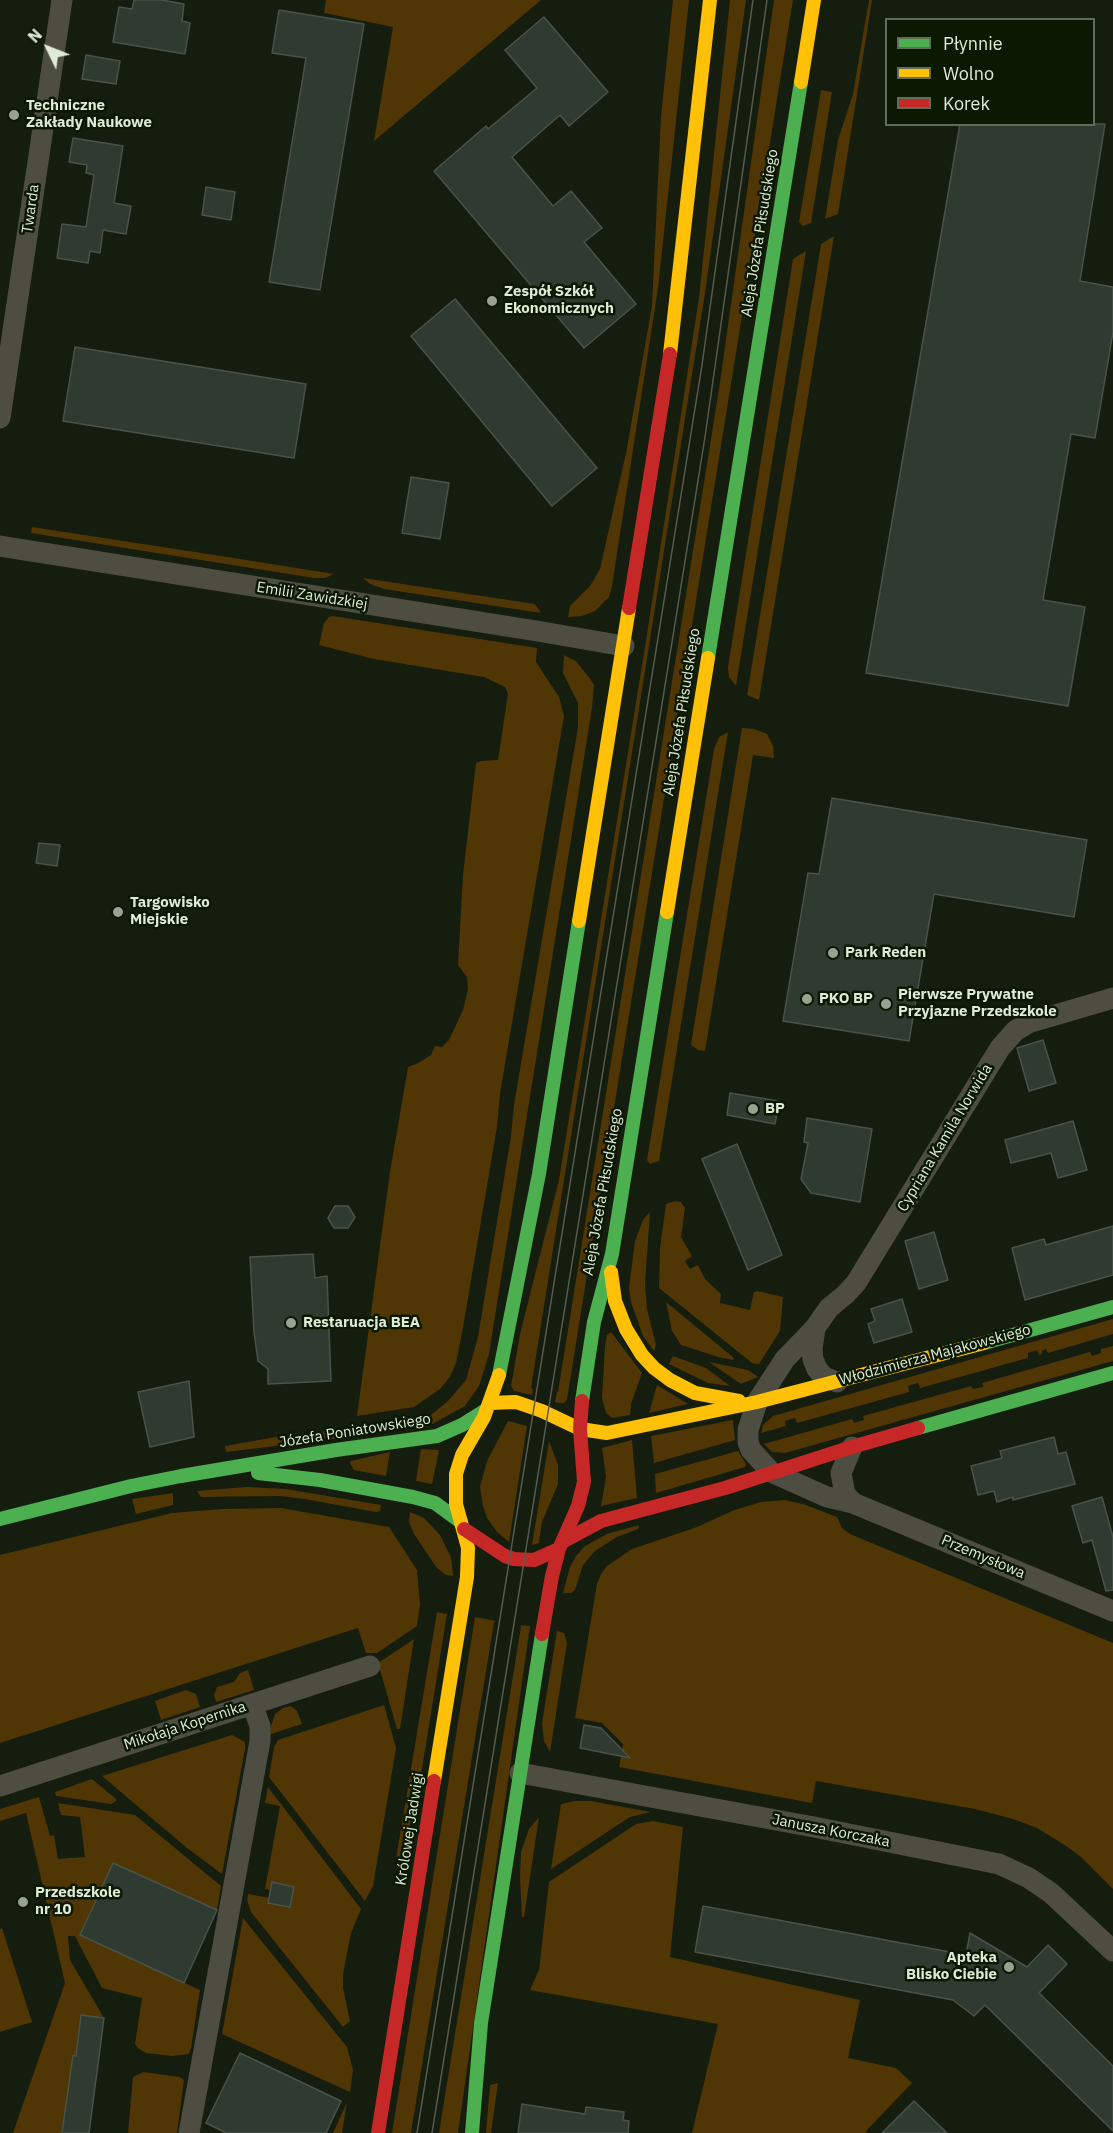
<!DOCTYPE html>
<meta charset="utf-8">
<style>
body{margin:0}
#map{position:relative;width:1113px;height:2133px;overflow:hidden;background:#151d0f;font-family:"IBM Plex Sans",sans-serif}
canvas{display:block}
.legend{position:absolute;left:885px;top:18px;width:210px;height:108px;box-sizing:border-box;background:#0b1902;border:2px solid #606d58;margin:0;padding:8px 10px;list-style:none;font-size:18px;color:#dfead9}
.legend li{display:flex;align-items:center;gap:12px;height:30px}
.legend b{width:30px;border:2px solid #606d58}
.north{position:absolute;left:18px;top:18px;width:60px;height:60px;-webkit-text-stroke:4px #0b1902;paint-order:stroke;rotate:313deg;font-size:16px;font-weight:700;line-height:24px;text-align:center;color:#dfead9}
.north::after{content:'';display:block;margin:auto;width:21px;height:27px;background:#dfead9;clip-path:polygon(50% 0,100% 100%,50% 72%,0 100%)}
</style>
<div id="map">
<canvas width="1113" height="2133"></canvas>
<ul class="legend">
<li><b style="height:8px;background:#4caf50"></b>Płynnie</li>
<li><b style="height:8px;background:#ffc107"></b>Wolno</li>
<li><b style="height:8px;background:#c62828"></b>Korek</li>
</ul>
<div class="north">N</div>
</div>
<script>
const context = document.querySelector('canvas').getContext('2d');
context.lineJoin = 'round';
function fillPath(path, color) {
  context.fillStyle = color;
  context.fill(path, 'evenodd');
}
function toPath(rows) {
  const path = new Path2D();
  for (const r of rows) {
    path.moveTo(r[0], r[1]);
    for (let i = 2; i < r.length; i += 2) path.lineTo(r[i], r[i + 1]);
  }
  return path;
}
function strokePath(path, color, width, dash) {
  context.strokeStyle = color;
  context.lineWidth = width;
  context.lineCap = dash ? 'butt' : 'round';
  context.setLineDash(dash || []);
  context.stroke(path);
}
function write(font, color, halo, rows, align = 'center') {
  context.font = font + ' "IBM Plex Sans",sans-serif';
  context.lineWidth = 5;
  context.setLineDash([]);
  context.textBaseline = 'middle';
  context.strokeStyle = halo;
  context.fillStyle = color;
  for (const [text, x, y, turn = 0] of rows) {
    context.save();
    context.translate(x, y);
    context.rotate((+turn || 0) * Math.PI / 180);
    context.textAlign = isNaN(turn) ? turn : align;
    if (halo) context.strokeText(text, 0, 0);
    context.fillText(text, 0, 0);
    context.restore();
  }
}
const green = toPath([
 [326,0,541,0,374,141,393,27,324,13],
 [673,0,689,0,658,288,612,586,609,597,595,611,582,616,568,617,570,606,590,586,600,569,626,453,652,306,661,116],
 [730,0,746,0,705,293,531,1388,533,1389,532,1395,514,1391,511,1386,520,1334,559,1180,645,647,699,298],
 [774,0,793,0,567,1399,564,1403,559,1403,555,1402,557,1392,558,1392,719,389],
 [869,0,872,0,838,214,825,219,838,140,853,94],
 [821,90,832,92,811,223,803,226,799,222],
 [834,236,759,700,747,695,821,244],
 [806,251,736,686,729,677,728,667,793,259],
 [32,527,234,558,334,574,325,578,314,578,31,533],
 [363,578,535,604,541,613,384,589,370,584],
 [333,616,537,648,536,662,559,697,564,716,500,1094,497,1127,462,1333,456,1363,450,1377,440,1389,414,1407,357,1416,390,1172,408,1067,418,1063,431,1055,435,1046,442,1047,449,1040,463,1010,468,990,467,977,458,965,463,875,476,763,481,761,498,760,508,694,505,687,484,677,374,659,319,645,324,623,329,617],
 [564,655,576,661,591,680,594,685,592,708,489,1354,479,1386,465,1406,425,1428,426,1419,448,1401,466,1380,478,1337,511,1136,514,1105,578,727,578,703,563,673],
 [742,728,754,729,767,734,773,746,774,758,753,755,705,1051,698,1050,691,1045],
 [728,732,659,1161,650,1164,647,1160,714,749,719,737],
 [675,1201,681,1202,685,1208,681,1237,692,1256,685,1261,690,1269,698,1265,705,1279,721,1294,720,1303,750,1310,754,1292,757,1291,783,1297,780,1331,759,1364,752,1363,659,1288,660,1248,666,1204],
 [650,1212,645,1283,647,1309,656,1345,654,1351,643,1336,631,1302,629,1288,635,1241,643,1220],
 [666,1302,734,1358,733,1360,718,1357,681,1345,672,1331],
 [1113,1319,1113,1334,1048,1353,1046,1349,1042,1351,1042,1354,1039,1355,1037,1350,1028,1353,1028,1358,920,1388,918,1383,908,1386,909,1392,797,1423,795,1418,785,1421,786,1426,761,1433,763,1425,773,1416],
 [611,1332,642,1373,631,1404,630,1415,612,1418,606,1413,602,1398,605,1346,607,1335],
 [1113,1346,1113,1361,785,1453,772,1452,764,1444,852,1419,854,1423,864,1420,863,1416,971,1386,973,1389,983,1387,982,1383,1090,1352,1092,1356,1101,1353,1101,1349],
 [673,1356,706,1368,730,1386,708,1383,669,1364],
 [709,1362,748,1370,758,1377,741,1384],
 [657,1385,688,1404,649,1413],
 [733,1420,735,1440,654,1463,651,1436],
 [508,1421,527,1426,509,1542,497,1532,487,1518,483,1506,480,1487,487,1461],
 [390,1425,394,1427,357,1436,226,1452,225,1446,287,1435],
 [632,1440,637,1498,601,1506,606,1477,602,1448],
 [549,1441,558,1465,558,1484,542,1522,539,1543,532,1545],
 [421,1449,439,1450,432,1484,416,1481],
 [738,1451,746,1464,745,1467,656,1493,655,1474],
 [390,1452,386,1476,354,1470,350,1463,351,1461],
 [247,1487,286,1489,381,1505,380,1511,376,1512,305,1499,280,1496,201,1497,197,1491],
 [173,1493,173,1505,136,1514,132,1499],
 [784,1500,803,1504,837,1517,842,1528,850,1534,1113,1643,1113,1889,1081,1857,1066,1846,1037,1828,1013,1819,975,1809,816,1781,812,1803,619,1767,623,1744,602,1723,575,1718,597,1584,601,1574,607,1566,632,1549,697,1527,732,1511,761,1502],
 [281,1508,389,1527,417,1570,420,1605,417,1626,377,1653,366,1653,358,1628,0,1743,0,1555,172,1513,223,1509],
 [410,1512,424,1518,440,1535,451,1557,453,1576,446,1575,437,1568,414,1534,409,1522],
 [639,1525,638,1529,617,1537,595,1551,583,1565,575,1590,571,1593,563,1593,570,1567,576,1556,585,1546,607,1534],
 [437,1612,447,1614,417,1800,400,1860,396,1859],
 [475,1617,496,1621,494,1622,411,2133,392,2133],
 [519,1625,530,1626,458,2133,439,2133,521,1626],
 [557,1631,564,1633,567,1643,550,1752,544,1741,542,1723],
 [414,1639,400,1729,397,1729,378,1663],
 [248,1670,254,1690,216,1702,214,1695,217,1687,234,1682,240,1673],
 [186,1690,196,1694,200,1707,161,1720,155,1701],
 [384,1705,396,1748,373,1886,365,1901,269,1777,274,1747,278,1740],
 [291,1706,297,1711,302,1724,268,1735,275,1714,283,1708],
 [232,1735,245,1742,245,1749,222,1874,187,1848,102,1776],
 [92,1779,116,1799,116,1801,111,1804,56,1796,55,1792],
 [268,1787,361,1909,351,1933,343,1974,343,1988,350,2021,343,2027,251,1912,247,1900,248,1894,269,1898,269,1903,289,1907,293,1887,273,1883,271,1890,265,1889,280,1806,265,1803],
 [39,1797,50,1836,54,1835,58,1859,85,1857,80,1817,61,1815,58,1803,135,1815,221,1886,217,1910,113,1863,80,1935,200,1990,191,2048,189,2054,172,2056,146,2053,139,2049,135,2044,142,1998,102,1988,75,1936,68,1936,70,1960,104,2018,81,2016,78,2046,99,2049,100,2059,73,2055,62,2133,13,2133,65,1983,26,1813,0,1821,0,1809],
 [574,1801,591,1801,651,1812,630,1817,551,1869,561,1804],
 [539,1817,524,1917,522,1917,520,1877,521,1852,529,1829],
 [653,1821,683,1827,670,1957,860,2000,848,2058,896,2068,912,2083,866,2131,867,2133,692,2133,718,2024,530,1990,539,1970,549,1882,636,1824],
 [243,1918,347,2047,353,2070,350,2092,222,2034],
 [2,1928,32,2022,0,2032,0,1929],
 [143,2072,180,2077,184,2080,177,2133,128,2133,133,2077],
 [498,2083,491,2133,486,2133,490,2085],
 [347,2102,342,2133,333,2133]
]);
const building = toPath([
 [134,0,162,0,184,4,182,21,190,23,185,54,113,42,119,7,132,9,134,0],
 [279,10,364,24,320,290,269,282,306,58,272,53,279,10],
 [544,17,608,92,569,126,560,115,512,157,553,206,571,191,602,228,584,242,636,304,584,348,434,171,486,126,488,129,537,88,505,50,544,17],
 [86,55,120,61,116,84,82,79,86,55],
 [960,124,1105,124,1080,281,1113,287,1113,332,1095,438,1071,434,1043,600,1085,607,1068,706,866,673,960,124],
 [73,138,123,146,114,203,131,206,126,234,103,230,100,253,90,251,88,263,57,258,62,224,86,227,94,175,86,173,87,165,69,162,73,138],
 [206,187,235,192,231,220,202,215,206,187],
 [455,299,597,468,552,506,411,336,455,299],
 [75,347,306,384,294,458,63,421,75,347],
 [411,477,449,483,440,539,402,533,411,477],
 [832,798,1087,840,1074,917,934,894,909,1041,783,1021,808,873,819,874,832,798],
 [39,843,60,845,57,866,36,863,39,843],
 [1043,1040,1056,1083,1029,1091,1017,1048,1043,1040],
 [730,1093,779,1101,775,1124,727,1115,730,1093],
 [807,1118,872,1129,860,1202,811,1193,801,1179,808,1143,804,1142,807,1118],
 [1073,1121,1087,1170,1058,1178,1051,1153,1011,1163,1005,1140,1073,1121],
 [737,1144,782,1255,748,1270,702,1159,737,1144],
 [335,1206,348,1206,355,1217,348,1228,334,1228,328,1218,335,1206],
 [1113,1226,1113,1275,1025,1300,1012,1248,1044,1239,1046,1245,1113,1226],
 [934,1232,948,1280,919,1289,905,1241,934,1232],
 [313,1254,315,1278,327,1276,331,1381,268,1384,268,1369,258,1361,254,1332,250,1257,313,1254],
 [902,1299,912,1332,874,1343,868,1324,875,1321,871,1309,902,1299],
 [189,1381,194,1437,150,1447,138,1392,189,1381],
 [1054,1437,1058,1454,1066,1452,1075,1484,1013,1500,1013,1497,997,1502,994,1491,978,1495,971,1466,1002,1458,1000,1451,1054,1437],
 [1102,1497,1113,1537,1113,1590,1106,1591,1092,1540,1083,1543,1072,1506,1102,1497],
 [584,1725,601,1728,630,1758,580,1748,584,1725],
 [113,1863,217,1910,184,1983,80,1935,113,1863],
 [272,1882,294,1887,290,1907,268,1903,272,1882],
 [703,1906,966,1955,970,1933,1027,1967,1048,1945,1067,1964,1039,1993,1113,2066,1113,2131,985,2005,974,2016,953,2000,695,1952,703,1906],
 [81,2015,104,2018,89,2133,62,2133,73,2055,76,2056,81,2015],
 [240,2053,341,2101,326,2133,226,2133,206,2123,240,2053],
 [914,2101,947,2133,882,2133,914,2101],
 [522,2104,585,2114,586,2107,624,2112,623,2120,629,2121,628,2133,518,2133,522,2104]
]);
const street = toPath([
 [0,418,62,0],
 [0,546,537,631,624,646],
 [1113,998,1028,1023,1015,1031,1000,1048,856,1283,846,1294,829,1308,815,1328,785,1359,757,1402,748,1430,748,1442,751,1450,771,1472,827,1497,853,1503,1113,1611],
 [815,1328,812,1349,813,1359,817,1369,824,1377,837,1382],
 [852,1447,841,1473,845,1494,853,1503],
 [520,1773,814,1827,999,1864,1029,1878,1051,1893,1113,1951],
 [0,1786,370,1666],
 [189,2133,260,1741,260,1726,252,1704]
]);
const fast = toPath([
 [708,658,801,82],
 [984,1343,1113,1307],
 [499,1375,539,1174,579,921],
 [582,1401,594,1322,612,1254,667,912],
 [918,1428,1113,1373],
 [258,1473,320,1480,413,1497,435,1503,461,1522],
 [0,1519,131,1486,181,1476,336,1450,437,1436,462,1425,486,1410],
 [472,2133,481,2023,542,1634]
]);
const slow = toPath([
 [801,82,814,0],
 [670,354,710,0],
 [667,912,708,658],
 [579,921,629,608],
 [611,1272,615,1301,626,1329,642,1355,654,1368,670,1380,695,1393,739,1401],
 [490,1403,516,1402,542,1411,580,1429,607,1433,757,1402,984,1343],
 [434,1781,467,1577,468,1548,456,1504,456,1474,462,1455,484,1417,499,1375]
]);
const jam = toPath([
 [629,608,670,354],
 [464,1529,505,1556,514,1559,534,1560,559,1549],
 [562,1542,601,1521,725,1488,852,1447,918,1428],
 [542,1634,552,1576,559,1549,578,1506,584,1482,580,1429,582,1401],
 [378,2133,434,1781]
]);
const tram = toPath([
 [417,2133,702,365,753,0],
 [432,2133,705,437,767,0]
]);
const markers = [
 [14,115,6,"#98a292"],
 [492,301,6,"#98a292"],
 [118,912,6,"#98a292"],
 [833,953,6,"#98a292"],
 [807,999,6,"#98a292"],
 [886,1004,6,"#98a292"],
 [753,1109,6,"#98a292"],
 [291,1323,6,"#98a292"],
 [23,1902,6,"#98a292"],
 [1009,1967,6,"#98a292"]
];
const poiNames = [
 ["Techniczne",26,106],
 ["Zakłady Naukowe",26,123],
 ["Zespół Szkół",504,292],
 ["Ekonomicznych",504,309],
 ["Targowisko",130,903],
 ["Miejskie",130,920],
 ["Park Reden",845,953],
 ["Pierwsze Prywatne",898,995],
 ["Przyjazne Przedszkole",898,1012],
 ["PKO BP",819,999],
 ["BP",765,1109],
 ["Restaruacja BEA",303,1323],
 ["Przedszkole",35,1893],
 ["nr 10",35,1910],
 ["Apteka",997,1958,"right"],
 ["Blisko Ciebie",997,1975,"right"]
];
const streetNames = [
 ["Twarda",31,209,-82],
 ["Aleja Józefa Piłsudskiego",760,233,-81],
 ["Emilii Zawidzkiej",312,596,9],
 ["Aleja Józefa Piłsudskiego",682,712,-81],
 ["Cypriana Kamila Norwida",945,1138,-59],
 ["Aleja Józefa Piłsudskiego",603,1192,-80],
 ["Włodzimierza Majakowskiego",935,1355,-15],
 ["Józefa Poniatowskiego",355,1431,-9],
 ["Przemysłowa",983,1557,23],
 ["Mikołaja Kopernika",185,1726,-18],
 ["Królowej Jadwigi",410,1829,-81],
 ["Janusza Korczaka",831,1831,11]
];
fillPath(green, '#503505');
fillPath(building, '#2f3a30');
strokePath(building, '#49534a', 1.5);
strokePath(street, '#4d4d42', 21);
strokePath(fast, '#4caf50', 14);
strokePath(slow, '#ffc107', 14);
strokePath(jam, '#c62828', 14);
strokePath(tram, '#585a50', 1.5);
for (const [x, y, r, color] of markers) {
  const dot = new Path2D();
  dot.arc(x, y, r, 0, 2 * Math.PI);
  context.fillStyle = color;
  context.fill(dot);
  strokePath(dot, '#0b1902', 2);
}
write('bold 15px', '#dfead9', '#0b1902', poiNames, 'left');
write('15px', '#dfead9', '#0b1902', streetNames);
</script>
